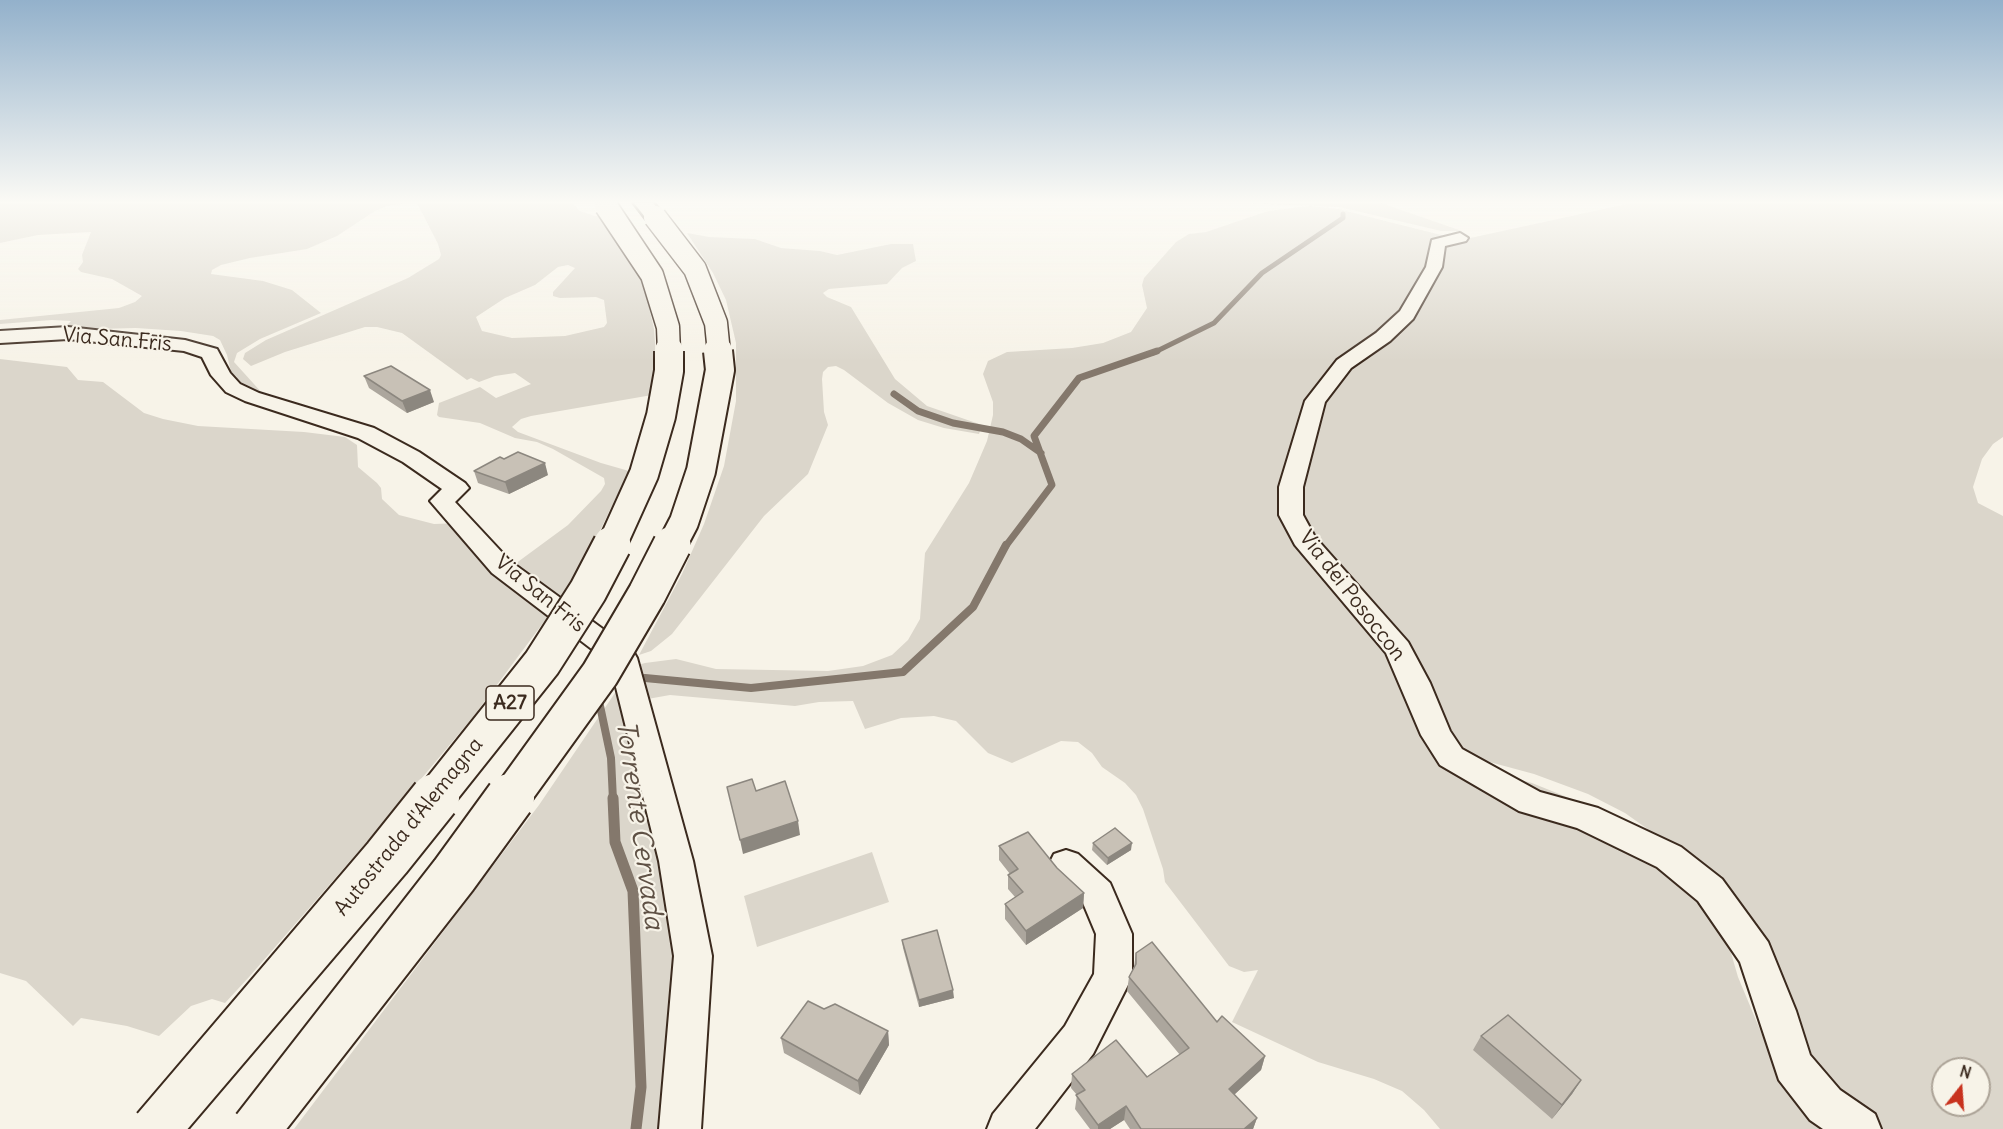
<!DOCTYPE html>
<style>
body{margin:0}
#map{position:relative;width:2003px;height:1129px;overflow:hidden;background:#f7f3e8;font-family:Delius,sans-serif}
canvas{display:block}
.north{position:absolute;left:1931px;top:1057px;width:60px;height:60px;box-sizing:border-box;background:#f7f3e8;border:2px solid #aca397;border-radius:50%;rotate:17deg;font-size:16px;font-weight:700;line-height:24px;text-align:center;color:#3b2a1e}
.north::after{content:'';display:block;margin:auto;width:21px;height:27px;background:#c8321e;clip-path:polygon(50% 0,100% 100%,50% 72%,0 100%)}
</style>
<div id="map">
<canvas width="2003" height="1129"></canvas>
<div class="north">N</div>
</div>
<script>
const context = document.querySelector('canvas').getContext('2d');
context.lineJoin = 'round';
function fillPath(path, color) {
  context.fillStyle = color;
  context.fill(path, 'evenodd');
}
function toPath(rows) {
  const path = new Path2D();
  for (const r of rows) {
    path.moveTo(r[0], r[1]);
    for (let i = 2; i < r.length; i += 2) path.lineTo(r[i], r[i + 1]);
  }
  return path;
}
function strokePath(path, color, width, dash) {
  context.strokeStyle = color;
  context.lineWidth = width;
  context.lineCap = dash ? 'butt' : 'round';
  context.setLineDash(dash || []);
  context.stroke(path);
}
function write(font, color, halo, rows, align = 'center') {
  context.font = font + ' Delius,sans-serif';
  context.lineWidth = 4.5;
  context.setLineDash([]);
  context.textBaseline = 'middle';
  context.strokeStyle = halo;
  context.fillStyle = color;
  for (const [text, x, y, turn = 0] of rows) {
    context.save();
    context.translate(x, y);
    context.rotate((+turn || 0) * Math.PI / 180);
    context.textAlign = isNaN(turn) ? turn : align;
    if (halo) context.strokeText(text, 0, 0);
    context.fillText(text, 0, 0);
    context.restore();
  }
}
const green = toPath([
 [0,203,407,203,387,206,375,211,337,236,307,249,250,258,221,265,212,270,211,274,263,281,292,290,321,313,260,339,237,353,234,362,263,394,246,389,232,376,227,355,220,340,213,336,181,331,136,328,62,330,71,321,52,320,0,324,0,320,119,308,135,302,142,296,112,279,81,272,78,269,83,262,82,255,91,232,38,235,0,243],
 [417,203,572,203,580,211,595,216,603,215,632,259,643,281,654,329,656,356,652,395,531,416,521,419,512,427,518,432,601,463,629,471,592,547,558,601,515,564,568,525,601,491,605,484,604,478,553,449,537,442,515,438,480,423,439,417,437,415,439,403,480,387,496,398,531,384,515,373,495,376,479,382,471,378,467,380,402,333,377,327,365,327,285,352,251,366,243,359,245,353,266,340,408,278,439,259,441,255,438,244],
 [568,265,575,268,553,292,553,296,560,298,596,297,604,300,607,323,604,327,565,336,512,338,482,331,476,317,505,298,535,285,558,267],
 [1246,203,1381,203,1462,231,1441,231,1339,207],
 [1631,203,2003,203,2003,437,1993,444,1982,459,1973,487,1978,503,2003,516,2003,1129,1872,1129,1831,1100,1697,864,1625,813,1588,794,1534,774,1460,754,1458,763,1532,783,1584,804,1619,821,1684,868,1727,939,1738,977,1768,1049,1783,1073,1847,1129,1440,1129,1424,1110,1402,1091,1374,1079,1318,1062,1232,1022,1258,970,1244,972,1229,966,1165,882,1163,869,1143,809,1136,795,1125,783,1102,767,1092,753,1078,742,1061,741,1012,763,988,753,956,721,934,716,901,718,865,729,853,701,819,702,795,706,670,695,642,700,638,665,645,663,676,659,716,669,828,671,863,666,892,655,908,640,920,619,925,553,969,483,987,441,993,415,993,402,983,374,988,361,1007,352,1072,348,1103,343,1131,332,1147,308,1142,285,1144,278,1176,242,1189,234,1206,232,1268,211,1310,206,1338,209,1461,240],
 [1943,1069,1979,1069,1979,1105,1943,1105],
 [687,233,709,237,755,239,781,248,820,251,837,255,891,244,913,244,916,261,902,268,887,284,829,289,823,293,827,297,851,307,895,379,927,406,982,425,979,434,944,428,918,420,888,403,844,370,836,366,828,367,823,372,822,379,824,412,828,425,808,474,764,516,672,634,651,651,639,655,682,574,704,524,724,466,736,401,736,343,726,300,713,273],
 [0,359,67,367,78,380,103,382,144,413,163,419,198,426,304,432,345,437,357,445,358,467,377,483,381,488,382,499,399,515,434,524,462,523,549,615,473,717,406,797,249,977,225,1003,212,999,191,1006,159,1036,127,1026,81,1018,73,1026,26,981,0,973],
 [619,687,623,720,646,809,683,921,665,1129,294,1129,539,805],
 [872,852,889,902,757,947,744,896]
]);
const streamFar3 = toPath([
 [1153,353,1214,323,1262,273,1343,218,1343,214]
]);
const streamFar2 = toPath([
 [894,394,918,411,953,423,1003,432,1021,439,1041,453],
 [1005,547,1052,485,1034,436,1079,378,1157,351]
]);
const streamFar1 = toPath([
 [645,678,751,688,903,672,973,607,1006,545],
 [601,697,599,701,611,758,613,800]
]);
const stream = toPath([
 [613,798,615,842,633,891,641,1087,636,1129]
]);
const street = toPath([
 [1460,233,1468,238,1466,241,1445,246,1442,267,1413,319,1390,341,1351,368,1325,402,1303,487,1303,515,1315,537,1408,642,1430,683,1450,731,1462,749,1540,792,1598,808,1681,847,1722,879,1768,942,1796,1011,1810,1055,1840,1090,1875,1114,1881,1129,1823,1129,1810,1120,1779,1080,1740,962,1698,901,1657,867,1577,828,1519,811,1440,765,1421,735,1386,653,1295,545,1279,515,1279,487,1305,401,1337,360,1376,333,1400,311,1426,267,1432,240,1460,233],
 [68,327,185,340,217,349,230,373,240,384,259,393,374,428,419,452,465,483,469,488,455,502,510,561,633,651,637,658,693,861,712,956,701,1129,659,1129,674,956,659,861,610,663,492,573,430,501,442,489,403,462,358,438,245,401,226,392,211,375,202,357,184,351,68,339,0,343,0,331,68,327],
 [1066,850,1078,854,1110,883,1132,934,1132,977,1093,1054,1035,1129,987,1129,993,1114,1065,1026,1094,974,1096,934,1083,903,1054,874,1049,864,1054,854,1066,850]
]);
const highway = toPath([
 [634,203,653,203,665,217,662,221,655,223,648,221,634,203]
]);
const highwayBridgeFar3 = toPath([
 [606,206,652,275,668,327,669,353],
 [655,217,695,269,716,323,719,353]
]);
const highwayBridgeFar2 = toPath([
 [611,547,644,474,661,416,669,371,669,351],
 [671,547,684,522,701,471,720,370,718,351]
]);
const highwayBridgeFar1 = toPath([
 [433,800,542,663,588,591,612,545],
 [509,800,600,674,647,594,672,545]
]);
const highwayBridge = toPath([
 [156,1129,387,858,435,798],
 [256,1129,454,875,510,798]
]);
const wall = toPath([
 [364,376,434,402,407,413,369,388],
 [474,471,548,475,509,494,478,483],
 [1093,843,1131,850,1107,865,1092,850],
 [999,846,1057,868,1084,893,1083,908,1026,945,1005,919,1005,904,1015,897,1008,889,1008,875,1010,874,999,860],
 [902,940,954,998,919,1007,903,948],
 [1136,953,1217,1022,1265,1056,1261,1070,1234,1095,1257,1118,1253,1129,1130,1129,1124,1120,1110,1129,1090,1129,1075,1109,1077,1095,1071,1088,1072,1074,1147,1077,1180,1055,1127,991,1129,977,1134,967],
 [824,1009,888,1031,889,1045,860,1095,784,1053,781,1038],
 [1481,1036,1581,1080,1572,1094,1552,1119,1473,1050]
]);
const shadedWall = toPath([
 [430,390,434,402,407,413,402,401],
 [545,463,548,475,509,494,505,482],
 [798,821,800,835,743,854,740,840],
 [1132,843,1131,850,1107,865,1108,858],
 [1084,893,1083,908,1026,945,1026,931],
 [953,990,954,998,919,1007,919,1000],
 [888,1031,889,1045,860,1095,858,1081],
 [1265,1056,1261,1070,1225,1103,1229,1089],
 [1581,1080,1572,1094,1552,1119,1562,1105],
 [1126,1106,1124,1120,1110,1129,1098,1129,1098,1125],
 [1257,1118,1253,1129,1244,1129]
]);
const building = toPath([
 [391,366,430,390,402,401,364,376,391,366],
 [518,452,545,463,505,482,474,471,500,457,504,459,518,452],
 [752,779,756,791,785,781,798,821,740,840,727,787,752,779],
 [1115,828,1132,843,1108,858,1093,843,1115,828],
 [1028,832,1057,868,1084,893,1026,931,1005,904,1023,892,1008,875,1018,869,999,846,1028,832],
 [937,930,953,990,919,1000,902,940,937,930],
 [1152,942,1217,1022,1222,1016,1265,1056,1229,1089,1257,1118,1244,1129,1141,1129,1126,1106,1098,1125,1076,1095,1085,1090,1072,1074,1116,1040,1147,1077,1189,1048,1129,977,1136,964,1136,953,1152,942],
 [808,1001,824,1009,835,1004,888,1031,858,1081,781,1038,808,1001],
 [1508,1015,1581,1080,1562,1105,1481,1036,1508,1015]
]);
const shields = [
 [510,703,48]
];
const shieldNames = [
 ["A27",510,703]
];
const streetNames = [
 ["Via San Fris",117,340,5],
 ["Via San Fris",540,594,39],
 ["Via dei Posoccon",1352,596,52],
 ["Autostrada d'Alemagna",409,827,-51]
];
const nearWaternames = [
 ["Torrente Cervada",639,825,82]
];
fillPath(green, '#dbd6cb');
strokePath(streamFar3, '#84786c', 5);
strokePath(streamFar2, '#84786c', 7);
strokePath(streamFar1, '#84786c', 8);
strokePath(stream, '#84786c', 11);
strokePath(street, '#3b2a1e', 4);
strokePath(highway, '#3b2a1e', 5);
fillPath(street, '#f7f3e8');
fillPath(highway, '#f7f3e8');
strokePath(highwayBridgeFar3, '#3b2a1e', 25, []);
strokePath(highwayBridgeFar2, '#3b2a1e', 32, []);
strokePath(highwayBridgeFar1, '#3b2a1e', 41, []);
strokePath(highwayBridge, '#3b2a1e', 52, []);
strokePath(highwayBridgeFar3, '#f7f3e8', 22);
strokePath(highwayBridgeFar2, '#f7f3e8', 28);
strokePath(highwayBridgeFar1, '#f7f3e8', 37);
strokePath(highwayBridge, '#f7f3e8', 48);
fillPath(wall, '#aca69d');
fillPath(shadedWall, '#8c877f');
fillPath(building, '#c8c1b6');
strokePath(building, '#8c877f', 1.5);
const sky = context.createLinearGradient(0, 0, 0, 361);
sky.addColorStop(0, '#93b1cb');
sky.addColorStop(0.56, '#fbfaf5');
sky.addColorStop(1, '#fbfaf500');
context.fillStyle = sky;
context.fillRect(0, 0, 2003, 361);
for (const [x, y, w] of shields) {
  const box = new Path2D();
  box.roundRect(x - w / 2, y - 17, w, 34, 4.5);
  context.fillStyle = '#f7f3e8';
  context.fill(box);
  strokePath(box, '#3b2a1e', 1.5);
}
write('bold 20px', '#3b2a1e', null, shieldNames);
write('21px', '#3b2a1e', '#f7f3e8', streetNames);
write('italic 27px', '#5f5145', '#f7f3e8', nearWaternames);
</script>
